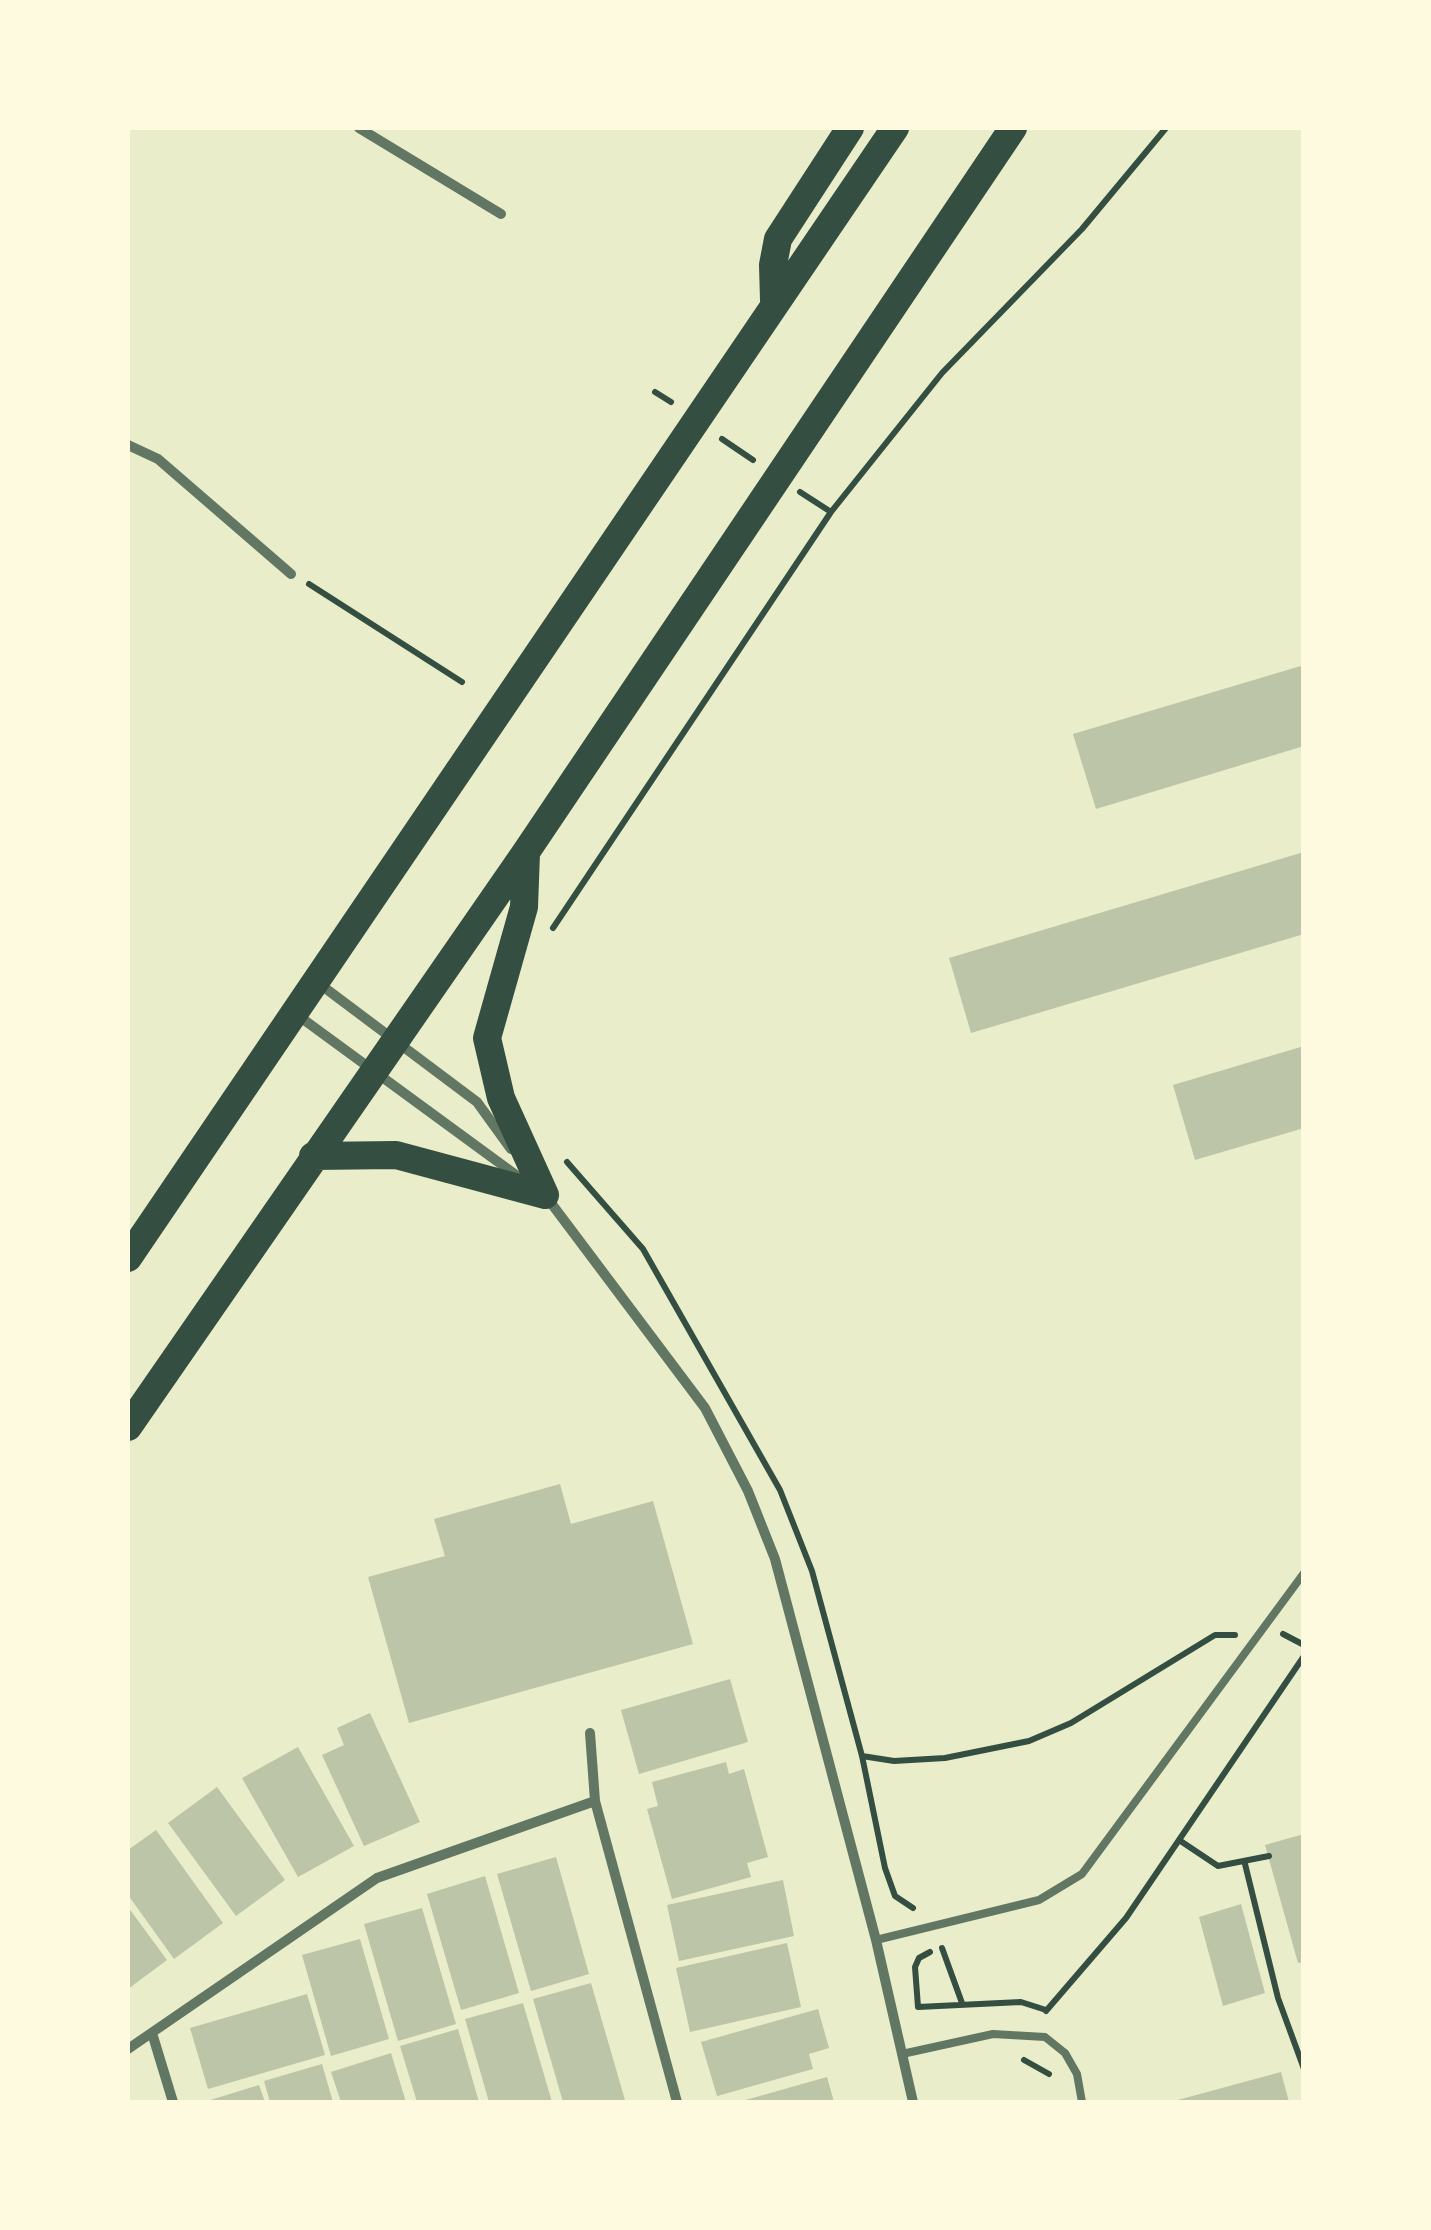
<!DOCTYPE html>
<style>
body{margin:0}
#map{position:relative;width:1431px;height:2230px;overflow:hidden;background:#e9edc9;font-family:"Fira Sans Condensed",sans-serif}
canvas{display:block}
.frame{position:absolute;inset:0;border:130px solid #fefae0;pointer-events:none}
</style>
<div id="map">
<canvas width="1431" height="2230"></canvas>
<div class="frame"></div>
</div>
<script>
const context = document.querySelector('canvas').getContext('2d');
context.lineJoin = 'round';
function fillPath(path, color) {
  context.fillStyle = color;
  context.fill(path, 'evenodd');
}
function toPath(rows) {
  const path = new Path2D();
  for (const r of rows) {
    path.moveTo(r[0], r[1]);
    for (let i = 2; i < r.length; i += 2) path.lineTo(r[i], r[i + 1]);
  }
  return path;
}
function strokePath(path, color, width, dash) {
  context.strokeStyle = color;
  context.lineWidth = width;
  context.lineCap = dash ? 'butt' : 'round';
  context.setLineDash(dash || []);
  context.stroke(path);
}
const building = toPath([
 [1304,665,1304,746,1096,809,1073,734],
 [1304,852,1304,934,971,1033,949,958],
 [1304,1046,1304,1128,1195,1160,1173,1085],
 [560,1484,571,1524,653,1501,693,1644,409,1723,368,1577,445,1556,434,1519],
 [730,1679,748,1742,639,1774,621,1710],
 [370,1713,420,1822,364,1846,322,1755,344,1745,337,1728],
 [298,1747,354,1846,298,1877,242,1778],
 [726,1762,729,1774,744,1769,768,1857,747,1863,751,1877,672,1899,647,1809,658,1806,652,1782],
 [217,1787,285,1880,236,1916,168,1823],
 [156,1830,223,1923,174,1959,128,1895,128,1850],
 [1304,1834,1304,1962,1298,1963,1265,1845],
 [556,1857,589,1974,531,1991,497,1874],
 [485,1876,519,1993,461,2010,427,1894],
 [783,1880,794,1936,679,1961,667,1905],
 [1241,1904,1265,1993,1223,2006,1199,1917],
 [128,1907,167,1960,128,1989],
 [422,1908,456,2024,398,2041,364,1924],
 [360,1939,389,2039,331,2056,302,1955],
 [787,1943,801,2007,690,2032,676,1968],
 [591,1983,625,2100,563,2102,533,1999],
 [307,1994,325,2055,208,2089,190,2028],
 [523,2003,552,2102,489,2102,465,2019],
 [818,2009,829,2048,809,2054,813,2069,717,2096,701,2042],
 [458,2029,479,2102,417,2102,400,2046],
 [391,2053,406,2102,341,2102,331,2072],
 [322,2064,333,2102,270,2102,264,2081],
 [1281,2072,1289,2102,1175,2102,1174,2101],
 [827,2077,834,2102,742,2102,742,2101],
 [259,2085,265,2102,204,2102]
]);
const path = toPath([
 [655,392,671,402],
 [722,439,753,460],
 [800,492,831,512],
 [309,584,462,682],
 [553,928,831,512,942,373,1082,229,1166,128],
 [567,1162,643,1249,780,1490,812,1571,862,1756,885,1868,895,1896,913,1908],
 [1283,1634,1304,1645],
 [862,1756,894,1761,945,1758,1029,1741,1071,1723,1215,1635,1235,1635],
 [1179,1840,1218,1866,1269,1856],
 [1245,1864,1278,1998,1304,2069],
 [942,1948,962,2003],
 [930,1952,919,1958,915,1967,918,2007,1021,2002,1046,2010],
 [1046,2011,1126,1918,1304,1656],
 [1024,2060,1049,2074]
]);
const service = toPath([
 [876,1940,1039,1900,1082,1874,1304,1573],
 [902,2054,993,2034,1045,2037,1065,2053,1077,2074,1082,2102]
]);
const minor = toPath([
 [359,128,501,214],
 [128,445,158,459,291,574],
 [317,982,477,1102,511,1149],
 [296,1014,520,1178],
 [545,1195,705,1408,748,1491,775,1559,876,1940,913,2102],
 [590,1733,595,1801,677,2102],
 [152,2033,173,2102],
 [128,2049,377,1878,595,1801]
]);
const trunk = toPath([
 [774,300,773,265,778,239,850,128],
 [526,853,524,907,487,1038,501,1098,545,1195],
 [313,1156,396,1155,545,1195],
 [128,1258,895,128],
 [128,1427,526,852,1013,128]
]);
fillPath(building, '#bcc5a7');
strokePath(path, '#344e41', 6);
strokePath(service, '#617663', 8);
strokePath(minor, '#617663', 10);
strokePath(trunk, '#344e41', 28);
</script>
